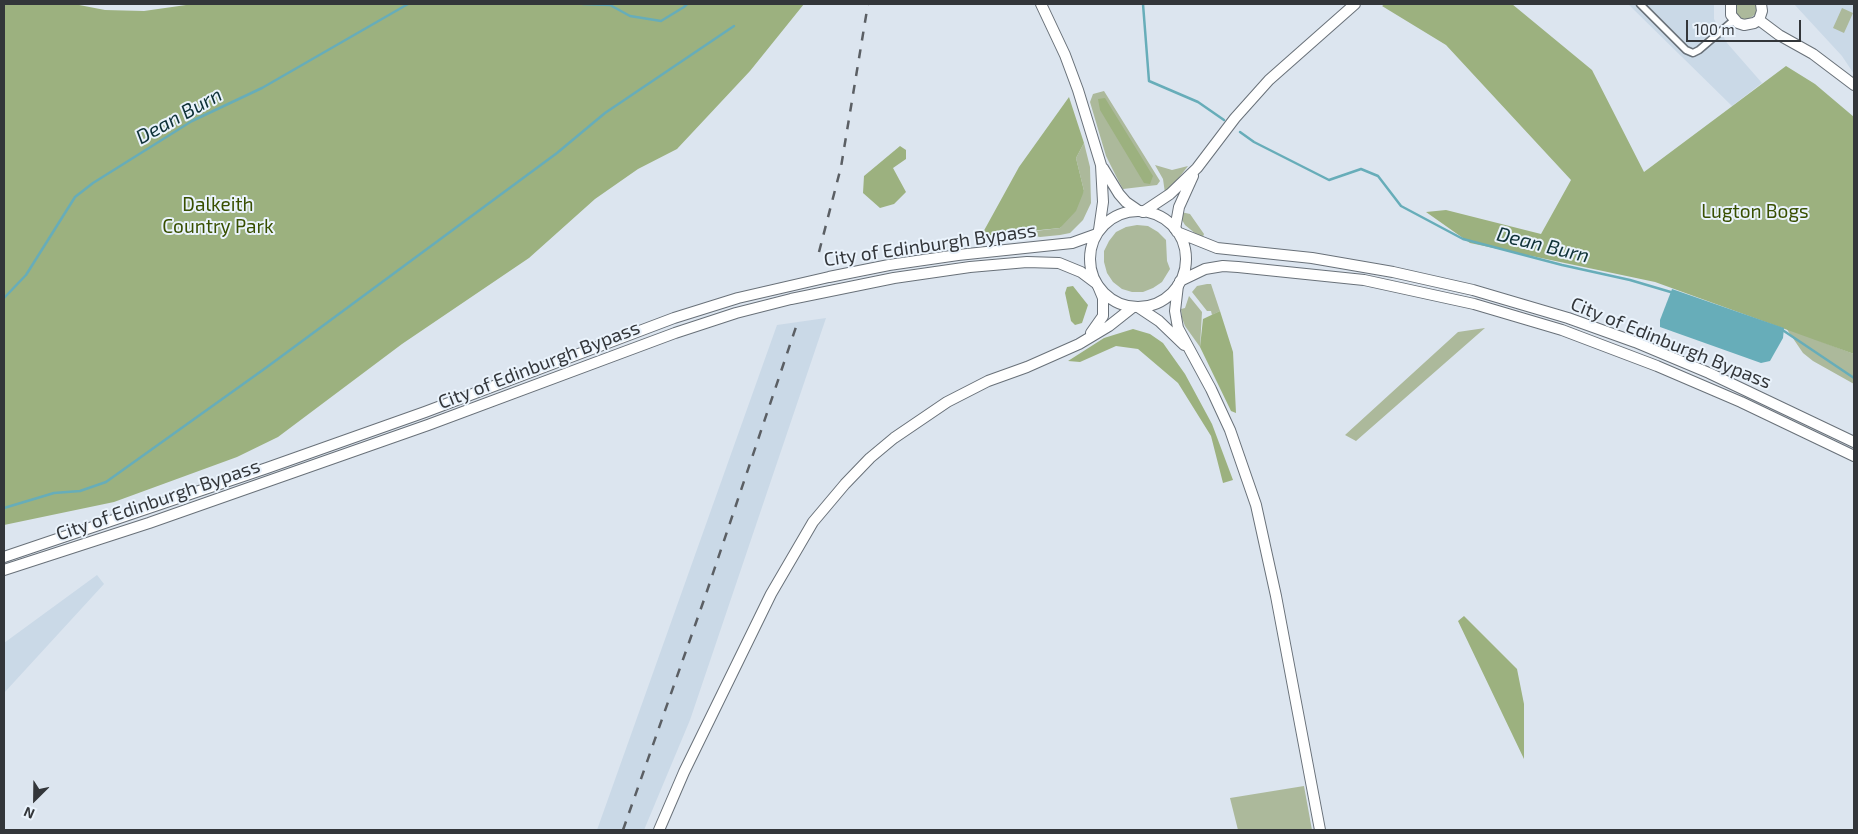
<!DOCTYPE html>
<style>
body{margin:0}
#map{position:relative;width:1858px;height:834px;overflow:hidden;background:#dce5ef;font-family:"Exo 2",sans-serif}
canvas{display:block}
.frame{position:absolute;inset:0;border:5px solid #33363a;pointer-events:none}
.north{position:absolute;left:10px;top:774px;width:50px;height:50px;-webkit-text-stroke:4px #eaf3fc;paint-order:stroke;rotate:203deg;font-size:14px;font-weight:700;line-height:20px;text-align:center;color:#33363a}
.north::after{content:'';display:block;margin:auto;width:18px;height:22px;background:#33363a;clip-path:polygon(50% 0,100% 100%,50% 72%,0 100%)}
.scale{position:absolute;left:1686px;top:20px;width:115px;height:22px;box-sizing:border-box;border:2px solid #33363a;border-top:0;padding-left:6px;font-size:15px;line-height:18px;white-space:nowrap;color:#33363a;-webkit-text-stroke:4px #eaf3fc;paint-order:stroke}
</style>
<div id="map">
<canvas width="1858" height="834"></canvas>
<div class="frame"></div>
<div class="north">N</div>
<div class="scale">100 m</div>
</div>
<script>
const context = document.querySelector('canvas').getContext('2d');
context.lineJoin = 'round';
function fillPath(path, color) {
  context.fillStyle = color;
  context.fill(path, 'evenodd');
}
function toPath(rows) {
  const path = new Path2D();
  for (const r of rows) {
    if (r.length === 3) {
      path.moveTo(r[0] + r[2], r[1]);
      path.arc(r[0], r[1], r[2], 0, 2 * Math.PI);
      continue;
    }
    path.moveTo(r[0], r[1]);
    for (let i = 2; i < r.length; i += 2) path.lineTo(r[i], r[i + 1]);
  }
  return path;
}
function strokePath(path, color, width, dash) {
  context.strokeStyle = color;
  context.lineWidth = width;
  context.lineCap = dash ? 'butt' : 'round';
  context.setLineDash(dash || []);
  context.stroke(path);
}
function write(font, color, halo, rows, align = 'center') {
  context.font = font + ' "Exo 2",sans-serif';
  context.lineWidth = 4;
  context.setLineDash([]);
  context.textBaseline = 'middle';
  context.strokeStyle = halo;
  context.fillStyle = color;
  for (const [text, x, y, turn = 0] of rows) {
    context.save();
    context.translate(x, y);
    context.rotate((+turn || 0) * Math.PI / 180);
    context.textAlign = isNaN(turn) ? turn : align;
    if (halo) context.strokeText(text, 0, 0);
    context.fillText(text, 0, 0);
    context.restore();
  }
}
const built = toPath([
 [1628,4,1714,4,1714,19,1727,43,1762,83,1732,106],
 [1794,4,1854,4,1854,74,1842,56],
 [826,318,690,720,644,830,597,830,777,325],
 [97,575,104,584,4,693,4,643]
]);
const green = toPath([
 [1736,4,1756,4,1756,14,1747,20,1740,18,1735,12],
 [1842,8,1853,13,1844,33,1833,28],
 [1104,91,1160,181,1157,185,1123,189,1119,182,1106,156,1090,102,1093,94],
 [1084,143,1090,167,1091,203,1083,220,1070,233,1060,235,1040,237,1019,233,1060,228,1084,191,1076,158],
 [1155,165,1172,170,1188,166,1171,188,1165,193,1163,179],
 [1181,212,1190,214,1204,234,1202,239,1185,225,1182,220],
 [1137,225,1148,226,1158,232,1166,240,1167,261,1170,269,1162,282,1153,288,1143,292,1132,292,1122,289,1113,282,1107,273,1104,262,1104,251,1109,241,1116,232,1126,227],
 [1207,284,1211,284,1220,311,1212,315,1211,311,1207,311,1192,292,1197,286],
 [1189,296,1202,312,1200,347,1185,326,1182,318,1181,309,1185,308],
 [1485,328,1356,441,1345,435,1458,332],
 [1786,328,1854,354,1854,384,1813,361,1803,353],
 [1304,786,1312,830,1238,830,1230,798]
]);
const forest = toPath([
 [4,4,74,4,105,10,144,11,193,4,804,4,750,71,677,149,638,169,595,199,529,258,402,344,278,437,237,457,114,502,4,525],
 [1385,4,1512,4,1592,70,1644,172,1786,66,1815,84,1854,117,1854,354,1655,282,1470,243,1426,212,1446,210,1541,234,1571,180,1446,45,1382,6],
 [1069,97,1084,143,1076,158,1084,191,1076,211,1060,228,981,236,1019,167],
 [1105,98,1153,176,1150,184,1144,183,1100,110,1098,99],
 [900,146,906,150,906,159,893,168,906,192,894,204,880,208,863,193,864,176],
 [1073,286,1088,305,1082,323,1075,325,1071,321,1065,293,1067,287],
 [1220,311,1233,352,1236,413,1231,411,1200,347,1203,319],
 [1133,329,1150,334,1163,343,1185,374,1212,424,1233,480,1223,483,1211,436,1178,383,1138,349,1116,346,1080,362,1068,361,1104,338],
 [1464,616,1517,669,1524,704,1524,759,1458,621]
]);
const water = toPath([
 [1672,289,1784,328,1783,338,1770,361,1761,363,1660,327,1660,320]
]);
const stream = toPath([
 [583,4,610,5,630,16,661,21,684,7,687,4],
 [1143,4,1149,81,1198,102,1224,120],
 [1240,132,1254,142,1329,180,1361,169,1378,176,1401,206,1463,239,1562,265,1630,280,1674,293],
 [4,298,26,275,75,197,93,183,192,121,262,88,408,4],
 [1781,329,1854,378],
 [4,508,54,493,80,491,106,482,267,367,557,153,605,113,734,26]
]);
const minor = toPath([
 [1640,4,1686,50,1693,53,1699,50,1734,20]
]);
const primary = toPath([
 [1041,4,1065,55,1078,90,1101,165,1103,202,1099,230],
 [1731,4,1731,15,1738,23,1744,25,1754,23,1759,20,1762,11,1761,4],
 [1759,20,1779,35,1813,54,1854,85],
 [1103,168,1119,194,1126,202,1139,211],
 [1143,212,1170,194,1197,168,1235,118,1269,80,1355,4],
 [1175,229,1179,207,1193,176],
 [1178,285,1175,311,1178,328,1211,389,1230,430,1256,505,1276,596,1320,830],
 [1138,307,1159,321,1184,345],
 [1091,333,1103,316,1103,298,1098,286],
 [659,830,684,772,771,594,813,522,845,484,870,458,894,438,947,402,988,381,1027,367,1079,344,1109,326,1133,307]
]);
const trunk = toPath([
 [1138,259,48],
 [1177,232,1217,248,1312,258,1393,272,1473,290,1568,318,1635,342,1709,373,1854,442],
 [1180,281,1205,269,1223,266,1238,267,1364,280,1474,304,1562,330,1657,366,1741,402,1854,456],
 [4,557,267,468,425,412,674,318,738,298,829,277,889,265,958,255,1072,243,1097,234],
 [4,570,149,523,428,425,675,333,736,313,791,299,894,278,970,267,1027,262,1059,263,1081,272,1097,284]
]);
const rail = toPath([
 [819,252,841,167,868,4],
 [623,830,705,597,797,324]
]);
const parkNames = [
 ["Dalkeith",218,205],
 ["Country Park",218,227],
 ["Lugton Bogs",1755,212]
];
const streetNames = [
 ["City of Edinburgh Bypass",930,245,-8],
 ["City of Edinburgh Bypass",1671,343,22],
 ["City of Edinburgh Bypass",539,365,-21],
 ["City of Edinburgh Bypass",158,500,-19]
];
const waterNames = [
 ["Dean Burn",179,116,-29],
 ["Dean Burn",1543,245,14]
];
fillPath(built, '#cad9e7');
fillPath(green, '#acb99b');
fillPath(forest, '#9cb17f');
fillPath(water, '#67adb9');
strokePath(stream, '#67adb9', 2.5);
strokePath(minor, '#697179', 9);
strokePath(primary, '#697179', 12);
strokePath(trunk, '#697179', 12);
strokePath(minor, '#fff', 6);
strokePath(primary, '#fff', 10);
strokePath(trunk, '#fff', 10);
strokePath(rail, '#5b5f64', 2.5, [9, 9]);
write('19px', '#384f00', '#eaf3fc', parkNames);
write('19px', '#33363a', '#eaf3fc', streetNames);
write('italic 20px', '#0e3137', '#eaf3fc', waterNames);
</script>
